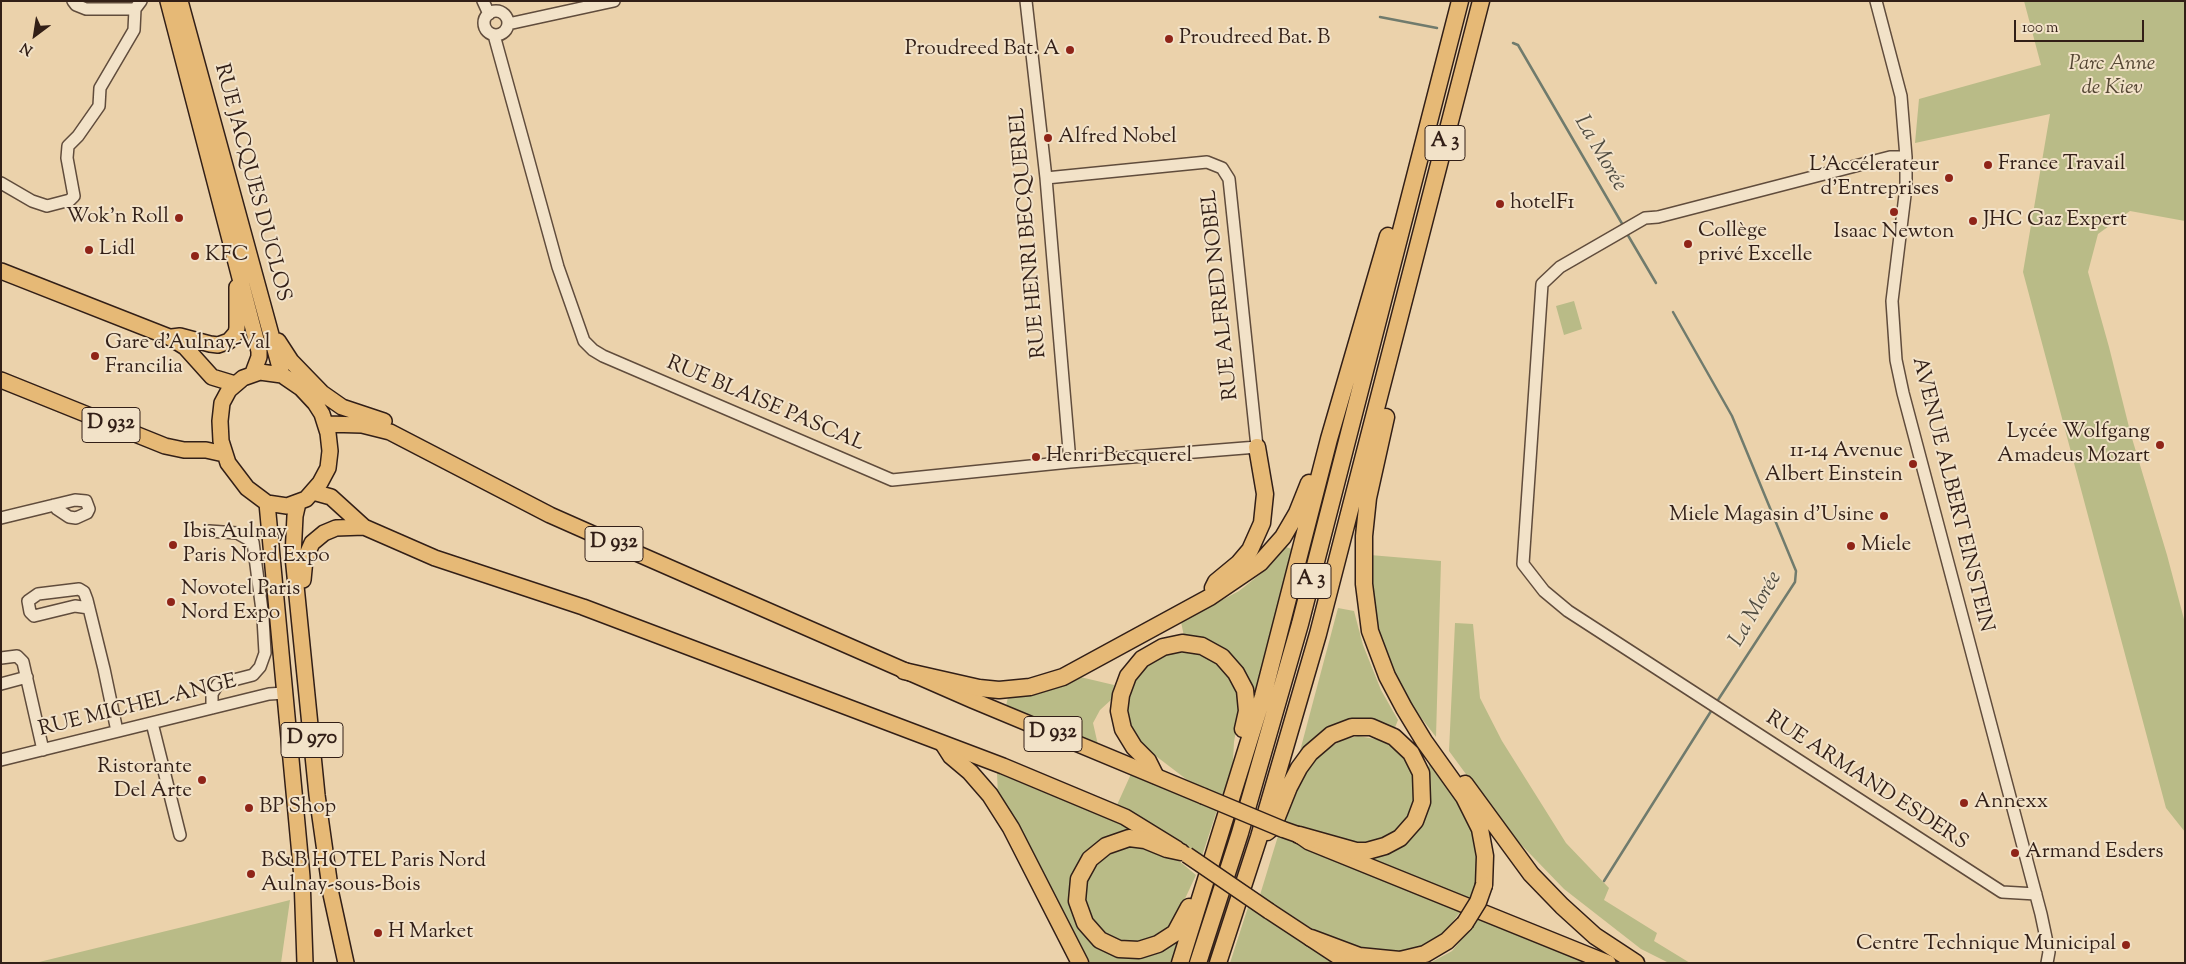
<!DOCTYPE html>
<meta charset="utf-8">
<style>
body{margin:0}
#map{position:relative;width:2186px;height:964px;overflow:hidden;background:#ebd2ab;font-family:"Sorts Mill Goudy",serif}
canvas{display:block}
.frame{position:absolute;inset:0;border:2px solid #321f17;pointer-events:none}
.north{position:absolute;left:10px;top:10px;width:50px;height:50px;-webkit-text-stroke:4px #f2e2c8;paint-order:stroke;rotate:211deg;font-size:14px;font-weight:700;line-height:20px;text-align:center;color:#321f17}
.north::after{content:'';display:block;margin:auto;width:18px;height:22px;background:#321f17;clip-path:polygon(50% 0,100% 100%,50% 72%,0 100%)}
.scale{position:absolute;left:2014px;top:20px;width:130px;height:22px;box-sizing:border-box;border:2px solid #321f17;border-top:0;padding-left:6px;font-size:15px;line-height:18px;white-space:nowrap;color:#321f17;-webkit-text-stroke:4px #f2e2c8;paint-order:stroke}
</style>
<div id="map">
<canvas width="2186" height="964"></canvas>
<div class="frame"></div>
<div class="north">N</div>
<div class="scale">100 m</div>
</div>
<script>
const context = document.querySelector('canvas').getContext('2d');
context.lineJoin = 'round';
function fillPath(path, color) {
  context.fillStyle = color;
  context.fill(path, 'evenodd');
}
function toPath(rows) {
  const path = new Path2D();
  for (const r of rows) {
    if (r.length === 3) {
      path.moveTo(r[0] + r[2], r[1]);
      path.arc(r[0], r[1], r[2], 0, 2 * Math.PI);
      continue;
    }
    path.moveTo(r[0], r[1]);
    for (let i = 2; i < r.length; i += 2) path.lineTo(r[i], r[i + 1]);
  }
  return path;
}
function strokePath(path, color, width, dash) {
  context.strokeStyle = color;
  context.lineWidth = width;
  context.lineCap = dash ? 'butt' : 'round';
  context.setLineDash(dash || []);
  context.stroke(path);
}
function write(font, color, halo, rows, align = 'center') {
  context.font = font + ' "Sorts Mill Goudy",serif';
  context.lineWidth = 4;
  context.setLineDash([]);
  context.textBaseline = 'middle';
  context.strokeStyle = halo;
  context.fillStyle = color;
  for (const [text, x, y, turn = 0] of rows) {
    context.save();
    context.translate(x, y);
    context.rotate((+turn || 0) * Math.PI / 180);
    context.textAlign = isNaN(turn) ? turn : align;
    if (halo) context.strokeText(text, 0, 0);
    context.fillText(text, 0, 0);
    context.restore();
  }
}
const green = toPath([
 [2024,1,2185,1,2185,221,2130,211,2098,234,2088,272,2109,347,2131,435,2167,555,2185,623,2185,832,2166,808,2023,272,2050,114,1915,143,1919,99,2041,65],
 [1574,301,1582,329,1564,335,1556,306],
 [1286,547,1295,550,1258,690,1251,689,1184,636,1181,622,1239,591,1268,568],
 [1370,555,1441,561,1436,737,1402,693,1378,632,1371,582],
 [1338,608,1354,611,1363,645,1381,690,1398,720,1394,730,1360,719,1340,722,1320,732,1308,745,1296,766],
 [1455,623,1473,624,1480,698,1502,741,1566,843,1609,888,1604,900,1657,933,1654,941,1690,963,1669,963,1641,949,1564,889,1507,830,1449,751],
 [1188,651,1209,658,1224,671,1238,692,1239,714,1234,742,1232,779,1227,796,1205,789,1186,779,1144,747,1131,727,1127,705,1133,683,1145,668,1166,654],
 [1076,676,1114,685,1112,699,1100,710,1093,723,1098,745,1006,706,1008,697],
 [1358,736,1381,740,1397,750,1410,765,1415,782,1416,800,1409,820,1396,834,1364,845,1332,840,1283,821,1293,791,1314,761,1326,750,1342,740],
 [1429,762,1454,797,1472,830,1478,854,1477,884,1470,902,1361,856,1402,844,1428,780],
 [997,773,1128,827,1128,833,1101,843,1072,904,1121,956,1180,939,1172,963,1087,963,998,796],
 [1131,774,1217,810,1202,856,1117,805],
 [1278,836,1461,911,1444,933,1422,950,1394,955,1350,946,1328,939,1260,895],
 [1129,846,1167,851,1196,875,1170,931,1136,944,1119,941,1103,932,1092,917,1084,900,1087,884,1094,865,1109,854],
 [290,900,281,963,35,963,195,924],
 [1249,904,1337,963,1230,963],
 [1481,916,1598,963,1430,963,1452,951]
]);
const stream = toPath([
 [1380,17,1437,28],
 [1513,43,1518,45,1624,227],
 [1626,232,1656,283],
 [1673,312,1732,416,1796,571,1795,582,1716,703],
 [1604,881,1713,708]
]);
const minor = toPath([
 [73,1,76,5,86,9,135,9],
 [483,1,489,14],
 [1026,1,1046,178,1070,462],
 [1876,1,1901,96,1906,157,1906,187,1892,301,1896,360,1903,393,2041,914,2049,952,2047,963],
 [496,23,12],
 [508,24,614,1],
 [494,35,558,267,584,341,593,350,603,356,892,480,1070,462,1257,447,1229,179,1222,168,1207,162,1046,178],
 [1906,157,1890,157,1658,217,1645,218,1560,267,1542,284,1523,564,1544,591,1568,611,2002,892,2036,894],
 [1,183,32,201,47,206,70,200,74,196,67,158,68,146,78,136,99,106,100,88,134,30,135,9,141,1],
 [1,518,75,500,86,501,89,509,87,513,76,518,69,517,57,509,54,505],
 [209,531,237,533,253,542,263,618,265,653,260,667,253,675,218,684,212,694,212,708],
 [89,608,75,606,34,616,30,612,28,601,38,594,79,589,84,592,87,600,104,669,117,731],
 [1,658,17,656,23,662,43,750],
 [1,684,27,677],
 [152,723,180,835],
 [1,760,269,694,285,693]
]);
const major = toPath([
 [168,1,259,351,259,357,253,373],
 [180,1,282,375],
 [1,271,169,337,185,347,212,377,235,384],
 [172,337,180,336,210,344,218,345,229,341,236,333,237,328,237,287],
 [278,341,291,361,322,393,342,407,384,421],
 [260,372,282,375,301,388,315,403,322,414,328,433,330,451,328,468,320,483,306,499,287,506,267,503,247,488,228,463,221,441,220,421,222,403,229,390,243,378,260,372],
 [1,380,165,446,184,450,206,450,224,454],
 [326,424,362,425,390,432,550,515,611,542,972,700,1203,796],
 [313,492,331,497,364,527,435,558,583,607,1003,766,1125,817,1177,849],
 [267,503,302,877,305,963],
 [298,503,295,516,293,556,317,795,331,894,346,963],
 [303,580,305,559,312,543,324,533,336,528,364,527],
 [1282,829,1299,835,1309,842,1608,963],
 [1269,911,1348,963]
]);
const highway = toPath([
 [1386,417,1368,498,1364,536,1364,584,1370,631,1387,676,1404,708,1424,741,1464,797,1480,829,1485,856,1484,885],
 [1213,588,1216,582,1239,563,1250,550,1262,523,1265,494,1257,447],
 [904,671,979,688,999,690,1030,687,1063,677,1210,597,1260,563,1283,537,1297,513,1309,483],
 [944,745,951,756,970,772,990,795,1011,828,1080,963],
 [1155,775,1148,761,1134,747,1123,729,1119,711,1121,695,1128,676,1142,659,1163,647,1182,643,1202,646,1222,657,1236,673,1245,690,1247,711,1243,729],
 [1465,784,1531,874,1562,906,1595,936,1636,963],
 [1267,832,1273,827,1289,787,1299,768,1310,753,1331,735,1352,727,1371,727,1394,737,1411,753,1421,773,1422,802,1415,821,1400,838,1385,846,1367,851,1356,851,1299,835],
 [1181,852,1167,849,1145,840,1129,838,1106,846,1090,859,1079,879,1077,901,1085,923,1100,940,1119,949,1139,950,1158,944,1175,933,1189,907],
 [1311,938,1359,956,1400,960,1425,954,1447,941,1465,923],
 [1180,963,1263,696,1329,439,1388,236],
 [1198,963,1240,833,1300,624,1460,1],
 [1218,963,1259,837,1318,634,1481,1]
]);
const majorBridge = toPath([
 [1203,796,1282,829],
 [1187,855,1269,911]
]);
const highwayBridge = toPath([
 [1465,923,1478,902,1484,885]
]);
const markers = [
 [1169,39,5,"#8f2418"],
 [1070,50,5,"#8f2418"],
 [1048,138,5,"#8f2418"],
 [1988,165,5,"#8f2418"],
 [1949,178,5,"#8f2418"],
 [1500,204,5,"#8f2418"],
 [1894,212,5,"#8f2418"],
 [179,218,5,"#8f2418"],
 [1973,221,5,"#8f2418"],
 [1688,244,5,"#8f2418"],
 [89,250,5,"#8f2418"],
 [195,256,5,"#8f2418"],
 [95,356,5,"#8f2418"],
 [2160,445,5,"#8f2418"],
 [1036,457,5,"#8f2418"],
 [1913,464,5,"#8f2418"],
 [1884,516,5,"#8f2418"],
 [173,545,5,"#8f2418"],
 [1851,546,5,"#8f2418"],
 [171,602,5,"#8f2418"],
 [202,780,5,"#8f2418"],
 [1964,803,5,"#8f2418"],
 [249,808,5,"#8f2418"],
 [2015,853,5,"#8f2418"],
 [251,874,5,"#8f2418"],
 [378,933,5,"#8f2418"],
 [2126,945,5,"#8f2418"]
];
const shields = [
 [1445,143,40],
 [111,425,58],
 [614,544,58],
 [1311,581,40],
 [1053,734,58],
 [312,740,62]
];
const shieldNames = [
 ["A 3",1445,143],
 ["D 932",111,425],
 ["D 932",614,544],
 ["A 3",1311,581],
 ["D 932",1053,734],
 ["D 970",312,740]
];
const poiNames = [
 ["Proudreed Bat. B",1179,39],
 ["Proudreed Bat. A",1060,50,"right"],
 ["Alfred Nobel",1058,138],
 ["France Travail",1998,165],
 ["L'Accélerateur",1939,166,"right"],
 ["d'Entreprises",1939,190,"right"],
 ["hotelF1",1510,204],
 ["Wok'n Roll",169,218,"right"],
 ["JHC Gaz Expert",1983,221],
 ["Collège",1698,232],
 ["privé Excelle",1698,256],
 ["Isaac Newton",1894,233,"center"],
 ["Lidl",99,250],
 ["KFC",205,256],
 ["Gare d'Aulnay-Val",105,344],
 ["Francilia",105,368],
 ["Lycée Wolfgang",2150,433,"right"],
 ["Amadeus Mozart",2150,457,"right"],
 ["11-14 Avenue",1903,452,"right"],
 ["Albert Einstein",1903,476,"right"],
 ["Henri Becquerel",1046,457],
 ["Miele Magasin d'Usine",1874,516,"right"],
 ["Ibis Aulnay",183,533],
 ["Paris Nord Expo",183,557],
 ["Miele",1861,546],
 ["Novotel Paris",181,590],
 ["Nord Expo",181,614],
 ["Ristorante",192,768,"right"],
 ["Del Arte",192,792,"right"],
 ["Annexx",1974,803],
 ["BP Shop",259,808],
 ["Armand Esders",2025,853],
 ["B&B HOTEL Paris Nord",261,862],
 ["Aulnay-sous-Bois",261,886],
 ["H Market",388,933],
 ["Centre Technique Municipal",2116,945,"right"]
];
const parkNames = [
 ["Parc Anne",2112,65],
 ["de Kiev",2112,89]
];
const streetNames = [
 ["RUE JACQUES DUCLOS",251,183,75],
 ["RUE HENRI BECQUEREL",1030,233,-95],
 ["RUE ALFRED NOBEL",1222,295,-96],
 ["RUE BLAISE PASCAL",765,405,23],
 ["AVENUE ALBERT EINSTEIN",1951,495,76],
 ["RUE MICHEL-ANGE",138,707,-14],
 ["RUE ARMAND ESDERS",1866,782,33]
];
const waterNames = [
 ["La Morée",1599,154,60],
 ["La Morée",1757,610,-60]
];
fillPath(green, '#b9bb87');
strokePath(stream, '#707b6d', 2.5);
strokePath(minor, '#604c3c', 14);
strokePath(major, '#321f17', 18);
strokePath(highway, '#321f17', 19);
strokePath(minor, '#f2e2c8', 11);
strokePath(major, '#e6b976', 15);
strokePath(highway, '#e6b976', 16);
strokePath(majorBridge, '#321f17', 18, []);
strokePath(highwayBridge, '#321f17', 19, []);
strokePath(majorBridge, '#e6b976', 15);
strokePath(highwayBridge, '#e6b976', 16);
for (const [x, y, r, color] of markers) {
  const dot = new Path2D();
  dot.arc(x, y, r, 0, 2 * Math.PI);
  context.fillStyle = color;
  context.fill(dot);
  strokePath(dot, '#f2e2c8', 2);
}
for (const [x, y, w] of shields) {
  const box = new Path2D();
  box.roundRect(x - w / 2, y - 17.5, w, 35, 4);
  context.fillStyle = '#f2e2c8';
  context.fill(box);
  strokePath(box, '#321f17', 1);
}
write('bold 20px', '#321f17', null, shieldNames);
write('21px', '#321f17', '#f2e2c8', poiNames, 'left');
write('italic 21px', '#544633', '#f2e2c8', parkNames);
write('21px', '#321f17', '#f2e2c8', streetNames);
write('italic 22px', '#514d42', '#f2e2c8', waterNames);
</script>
